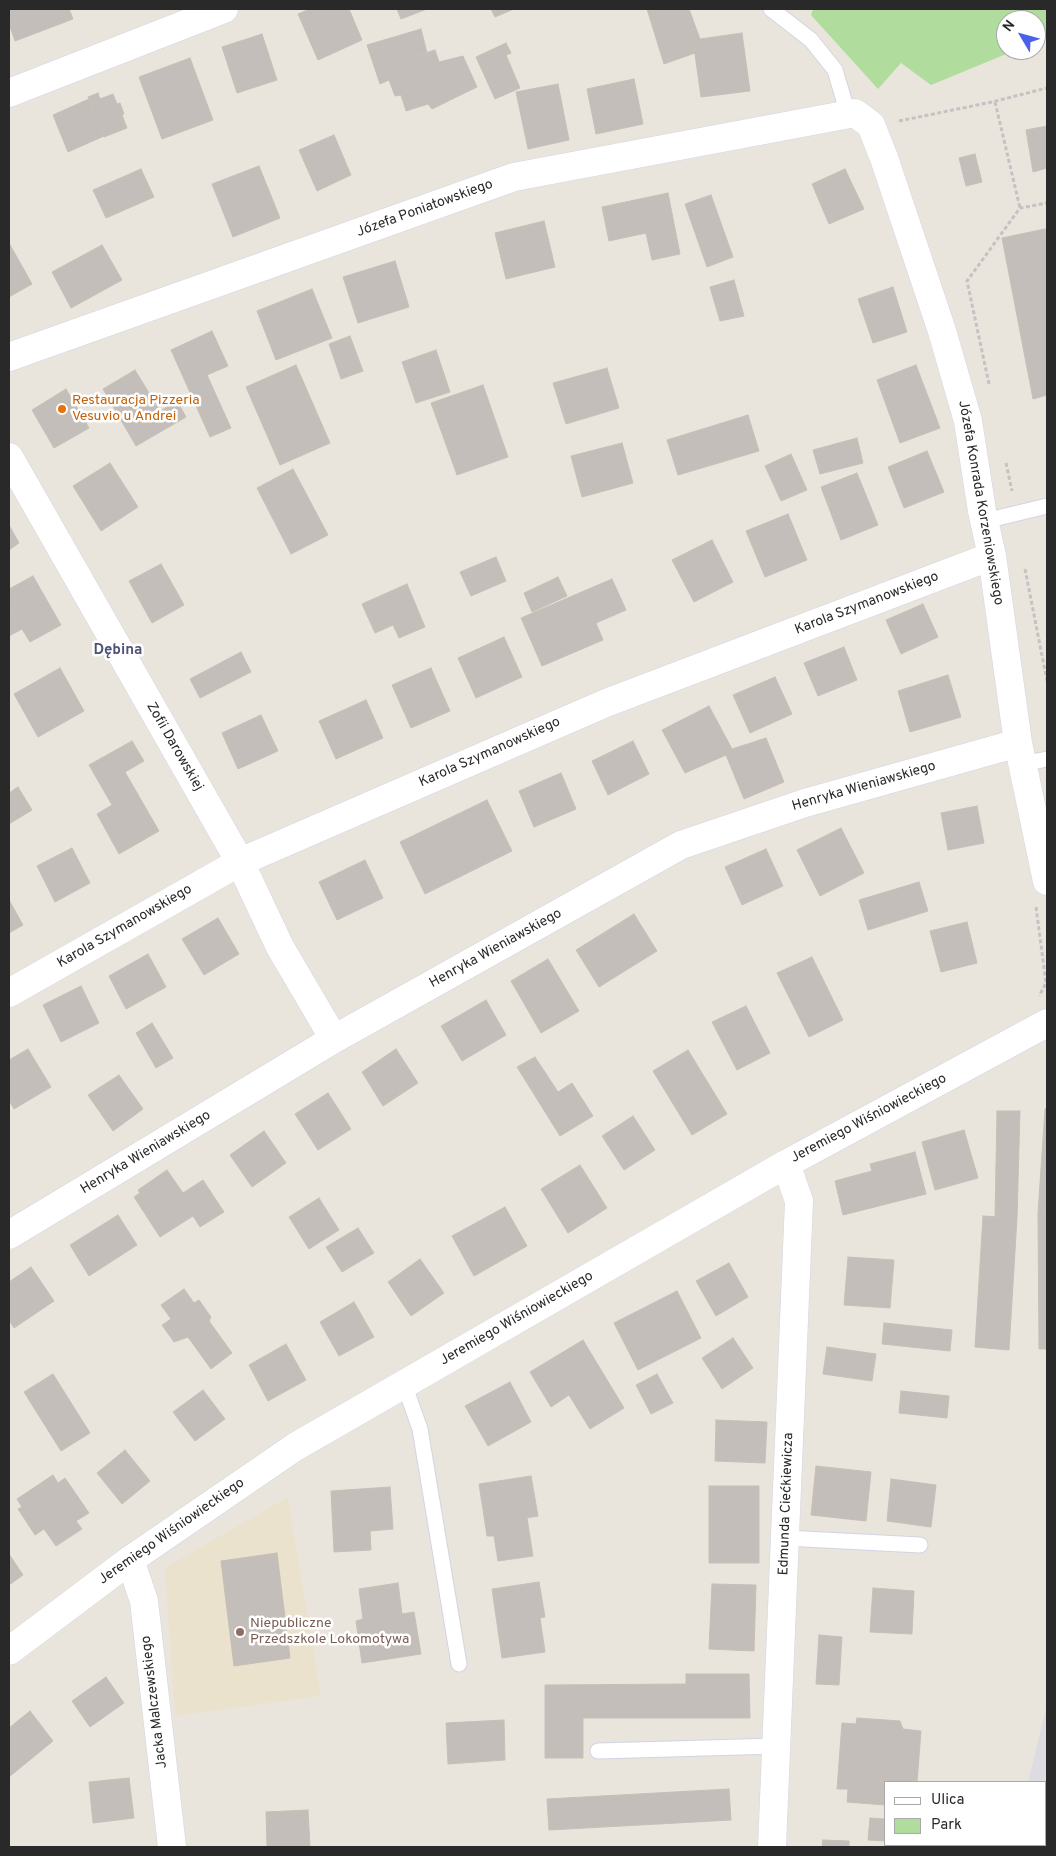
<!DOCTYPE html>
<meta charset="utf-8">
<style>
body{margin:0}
#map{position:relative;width:1056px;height:1856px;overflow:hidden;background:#eae5dc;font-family:Overpass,sans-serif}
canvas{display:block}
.frame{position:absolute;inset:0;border:10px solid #292929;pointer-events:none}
.legend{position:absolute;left:884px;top:1781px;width:162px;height:65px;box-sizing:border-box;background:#fff;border:1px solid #a9a9a9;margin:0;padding:6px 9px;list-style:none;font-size:15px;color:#292929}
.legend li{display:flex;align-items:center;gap:10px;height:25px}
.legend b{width:25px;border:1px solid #a9a9a9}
.north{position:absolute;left:996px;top:10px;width:50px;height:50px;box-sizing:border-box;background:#fff;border:1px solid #a9a9a9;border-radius:50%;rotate:307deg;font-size:14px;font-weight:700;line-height:20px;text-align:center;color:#292929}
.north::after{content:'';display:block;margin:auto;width:18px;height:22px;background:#4a62ea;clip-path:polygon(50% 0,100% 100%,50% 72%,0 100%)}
</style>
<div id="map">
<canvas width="1056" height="1856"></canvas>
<div class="frame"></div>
<ul class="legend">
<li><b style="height:6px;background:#fff"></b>Ulica</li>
<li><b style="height:14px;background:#b0dc9d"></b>Park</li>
</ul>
<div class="north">N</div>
</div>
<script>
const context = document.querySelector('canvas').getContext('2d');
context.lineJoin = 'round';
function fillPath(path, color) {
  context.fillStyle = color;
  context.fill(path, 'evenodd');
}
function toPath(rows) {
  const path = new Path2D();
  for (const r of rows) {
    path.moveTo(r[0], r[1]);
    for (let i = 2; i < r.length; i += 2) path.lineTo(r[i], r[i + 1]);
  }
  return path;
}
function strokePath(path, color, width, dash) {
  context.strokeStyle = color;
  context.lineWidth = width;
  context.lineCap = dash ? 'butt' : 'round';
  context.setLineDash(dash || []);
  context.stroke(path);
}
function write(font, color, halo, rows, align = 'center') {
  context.font = font + ' Overpass,sans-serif';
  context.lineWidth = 5;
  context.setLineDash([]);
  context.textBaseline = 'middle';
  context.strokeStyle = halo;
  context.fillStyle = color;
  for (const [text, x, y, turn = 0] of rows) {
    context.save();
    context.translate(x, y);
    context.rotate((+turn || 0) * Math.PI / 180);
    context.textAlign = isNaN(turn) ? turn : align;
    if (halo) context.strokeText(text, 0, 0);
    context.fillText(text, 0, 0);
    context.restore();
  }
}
const industrial = toPath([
 [1047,1704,1047,1847,1013,1847,1013,1845,1045,1845,1045,1782,1028,1782]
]);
const education = toPath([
 [288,1497,321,1696,175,1716,165,1568]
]);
const green = toPath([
 [813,9,1047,9,1047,37,1036,42,1036,20,1006,20,1006,50,1016,50,931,85,901,63,878,89,811,15]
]);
const building = toPath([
 [9,9,69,9,73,19,15,41,9,24,9,9],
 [310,9,349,9,362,40,318,60,298,14,310,9],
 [397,9,427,9,401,19,397,9],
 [491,9,514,9,495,17,491,9],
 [647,9,689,9,700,39,693,40,695,53,664,64,647,9],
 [421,29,427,53,400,61,389,80,380,84,367,45,421,29],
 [742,33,750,91,701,97,693,40,742,33],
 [262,34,277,80,237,93,222,47,262,34],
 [506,43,511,53,506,55,520,88,495,99,476,57,506,43],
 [435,50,439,62,463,56,477,87,432,109,428,104,406,111,401,95,395,96,389,80,400,61,435,50],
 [190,58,213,120,162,139,139,77,190,58],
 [634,79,643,124,596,134,587,89,634,79],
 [558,84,569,140,528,149,516,92,558,84],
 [98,93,100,99,113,94,117,104,120,103,124,114,122,115,127,128,104,137,88,97,98,93],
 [89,99,104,136,68,152,53,115,89,99],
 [1047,126,1047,168,1033,172,1026,130,1047,126],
 [334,135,351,175,317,191,299,150,334,135],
 [975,154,982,182,966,186,959,158,975,154],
 [259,166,280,218,233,237,212,184,259,166],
 [141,169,154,197,106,218,93,190,141,169],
 [845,169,864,209,829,224,812,184,845,169],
 [668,193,680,254,652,260,646,233,609,241,602,207,668,193],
 [711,195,733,257,707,267,685,204,711,195],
 [544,221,555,267,506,279,495,233,544,221],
 [1045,229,1047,238,1047,395,1033,399,1002,238,1045,229],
 [9,243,32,284,9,297,9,243],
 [102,245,122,280,71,308,52,272,102,245],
 [395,261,409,307,358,323,343,277,395,261],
 [734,280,744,316,720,321,710,287,734,280],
 [893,287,907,332,873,343,858,299,893,287],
 [312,289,332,338,276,360,257,311,312,289],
 [212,331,228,366,207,375,231,428,210,437,171,350,212,331],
 [350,336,363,371,341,379,329,344,350,336],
 [436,350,450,392,416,403,402,362,436,350],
 [296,365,330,443,280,465,246,387,296,365],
 [916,365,940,428,900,443,877,380,916,365],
 [607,368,619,408,566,424,553,383,607,368],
 [135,370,160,411,177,401,186,417,136,446,103,389,135,370],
 [483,385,508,457,457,475,431,403,483,385],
 [66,389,89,428,54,448,32,410,66,389],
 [748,415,759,451,678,475,667,440,748,415],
 [857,438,863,463,820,474,813,450,857,438],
 [622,443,633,483,582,497,571,456,622,443],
 [927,451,944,492,904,508,888,467,927,451],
 [791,454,807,490,781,501,765,466,791,454],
 [110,463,138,507,101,531,73,486,110,463],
 [293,469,328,535,291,554,257,488,293,469],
 [857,473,878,525,841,540,821,487,857,473],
 [788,514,807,560,765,577,746,531,788,514],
 [9,525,19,543,9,550,9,525],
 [712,540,733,582,694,602,672,560,712,540],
 [496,557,506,581,471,596,460,572,496,557],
 [161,564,184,605,152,623,129,581,161,564],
 [33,576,61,625,30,642,22,629,9,636,9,610,11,609,9,605,9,589,33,576],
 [558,577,567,596,532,612,524,593,558,577],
 [612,579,626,610,596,623,603,640,542,666,521,618,612,579],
 [407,584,425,627,399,638,393,625,375,633,362,604,407,584],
 [923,604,938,637,901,654,886,620,923,604],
 [504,637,522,677,476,698,458,658,504,637],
 [844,647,857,680,818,696,804,663,844,647],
 [241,652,251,672,200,698,190,679,241,652],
 [60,668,84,711,38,737,14,694,60,668],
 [431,668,450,711,411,728,392,685,431,668],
 [948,675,961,717,910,732,898,691,948,675],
 [775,677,792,714,750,733,733,695,775,677],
 [366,700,383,738,336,759,319,721,366,700],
 [709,706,732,749,726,755,685,773,662,730,709,706],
 [261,715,278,751,238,769,222,733,261,715],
 [766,738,784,782,744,799,726,755,732,749,766,738],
 [132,741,144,761,125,772,159,831,119,854,97,814,112,805,89,765,132,741],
 [633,741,649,774,608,795,592,761,633,741],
 [561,773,576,809,534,827,519,791,561,773],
 [18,787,32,810,9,824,9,793,18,787],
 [487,800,512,851,425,894,400,842,487,800],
 [977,806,984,843,948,850,941,813,977,806],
 [841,828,864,873,820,896,797,850,841,828],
 [72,848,90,883,55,902,37,866,72,848],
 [766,849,783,886,742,905,725,867,766,849],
 [365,860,383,898,337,920,319,882,365,860],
 [919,882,928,911,868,930,859,900,919,882],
 [9,900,23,925,9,933,9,900],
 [634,914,657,951,599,987,576,950,634,914],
 [218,918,239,954,204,975,182,939,218,918],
 [967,922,977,963,941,972,930,931,967,922],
 [148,954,166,987,126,1009,109,976,148,954],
 [812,957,843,1020,809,1037,777,973,812,957],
 [548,959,579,1011,541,1033,511,981,548,959],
 [81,986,99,1023,61,1042,43,1005,81,986],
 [486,1000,506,1035,462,1061,441,1026,486,1000],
 [746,1006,770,1053,737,1070,712,1022,746,1006],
 [152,1023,173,1058,156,1068,136,1033,152,1023],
 [28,1049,51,1087,14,1109,9,1100,9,1060,28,1049],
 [396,1049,418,1083,383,1106,362,1072,396,1049],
 [688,1050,727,1114,692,1135,653,1071,688,1050],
 [535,1057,558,1092,572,1083,593,1116,560,1136,517,1067,535,1057],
 [119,1075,143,1109,113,1131,88,1095,119,1075],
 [328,1093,351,1129,318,1150,295,1114,328,1093],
 [1045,1109,1047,1109,1047,1213,1038,1213,1045,1109],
 [997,1111,1020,1111,1017,1218,995,1217,997,1111],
 [633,1116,655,1150,624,1170,602,1136,633,1116],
 [964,1130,978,1178,935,1190,922,1142,964,1130],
 [264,1131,286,1163,252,1187,230,1155,264,1131],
 [915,1152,926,1194,843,1215,835,1181,872,1171,870,1164,915,1152],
 [580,1165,607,1208,568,1233,541,1189,580,1165],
 [167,1170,183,1193,203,1180,224,1212,200,1227,193,1216,160,1237,134,1197,140,1193,138,1190,167,1170],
 [319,1198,339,1230,309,1249,289,1217,319,1198],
 [505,1207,527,1246,474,1276,452,1236,505,1207],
 [1038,1213,1047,1213,1047,1349,1039,1349,1038,1213],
 [118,1215,137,1245,89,1276,70,1245,118,1215],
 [983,1216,1017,1218,1009,1350,975,1347,983,1216],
 [358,1228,374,1253,342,1272,326,1247,358,1228],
 [848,1257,894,1260,890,1308,844,1305,848,1257],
 [420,1259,444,1293,411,1316,388,1282,420,1259],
 [729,1263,748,1297,716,1316,696,1281,729,1263],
 [31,1267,54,1301,14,1328,9,1320,9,1282,31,1267],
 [184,1289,194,1303,199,1300,211,1317,209,1321,188,1337,174,1342,162,1325,171,1319,161,1305,184,1289],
 [677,1291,701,1338,638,1370,614,1323,677,1291],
 [354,1302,374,1337,339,1356,320,1322,354,1302],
 [209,1321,232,1353,211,1369,188,1337,209,1321],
 [884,1323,952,1330,950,1351,882,1344,884,1323],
 [733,1338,753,1368,722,1389,702,1358,733,1338],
 [583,1340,624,1408,590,1429,569,1395,551,1407,530,1372,583,1340],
 [286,1344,306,1380,268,1401,249,1365,286,1344],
 [827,1347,876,1354,872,1381,823,1374,827,1347],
 [53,1374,90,1433,61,1451,24,1392,53,1374],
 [657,1374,673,1403,651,1414,636,1385,657,1374],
 [510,1382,531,1422,488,1446,465,1406,510,1382],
 [203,1390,225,1419,195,1441,173,1412,203,1390],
 [901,1391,949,1396,947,1418,899,1413,901,1391],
 [716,1420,767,1422,765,1463,715,1461,716,1420],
 [125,1450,150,1481,122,1504,97,1473,125,1450],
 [816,1466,871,1472,866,1521,811,1515,816,1466],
 [53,1475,58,1483,65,1478,89,1513,76,1521,82,1529,56,1546,44,1529,35,1535,18,1509,22,1507,17,1499,53,1475],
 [531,1476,538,1516,527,1518,533,1556,498,1561,494,1536,487,1536,479,1484,531,1476],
 [891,1479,936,1485,931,1527,887,1521,891,1479],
 [709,1486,759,1486,759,1563,709,1563,709,1486],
 [390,1487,393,1529,370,1531,371,1550,334,1552,331,1491,390,1487],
 [277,1553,290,1658,234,1666,221,1561,277,1553],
 [9,1554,23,1575,9,1585,9,1554],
 [539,1582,545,1617,540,1618,545,1652,502,1658,492,1589,539,1582],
 [398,1583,402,1614,414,1612,421,1654,362,1663,356,1621,363,1619,359,1589,398,1583],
 [712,1584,756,1585,754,1651,709,1649,712,1584],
 [873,1588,914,1591,912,1634,870,1632,873,1588],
 [819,1635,842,1637,839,1685,816,1684,819,1635],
 [686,1674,749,1674,750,1718,583,1718,583,1758,545,1758,545,1685,686,1684,686,1674],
 [106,1677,124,1703,90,1727,72,1701,106,1677],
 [30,1711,53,1741,9,1777,9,1728,30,1711],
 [857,1718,900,1721,903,1729,921,1731,917,1782,885,1782,885,1805,847,1802,848,1789,837,1789,842,1723,856,1724,857,1718],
 [504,1720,505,1760,448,1764,446,1723,504,1720],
 [129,1778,134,1818,93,1823,89,1782,129,1778],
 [729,1789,731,1820,549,1830,547,1799,729,1789],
 [308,1810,310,1847,267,1847,266,1812,308,1810],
 [870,1818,885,1819,885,1841,868,1840,870,1818],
 [823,1840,849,1841,849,1847,822,1847,823,1840]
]);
const path = toPath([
 [995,102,1020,208],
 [899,121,992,102,1047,88],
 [989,384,967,281,1020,208,1047,203],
 [1006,463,1012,491],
 [1025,569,1047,681],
 [1036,907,1046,983,1039,996]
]);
const service = toPath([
 [771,9,811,40,835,70,848,114],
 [985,521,1047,506],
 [1022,764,1047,759],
 [404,1384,420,1429,459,1664],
 [785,1538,920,1545],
 [598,1751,777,1746]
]);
const minor = toPath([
 [9,93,224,9],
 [9,357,514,177,855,113,871,125,884,158,942,331,968,421,982,511,992,556,1018,743,1047,881],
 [9,457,240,862,280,947,334,1039],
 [9,993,240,862,606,703,992,556],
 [9,1235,334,1039,681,845,805,803,1018,743],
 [130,1560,144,1601,172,1847],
 [9,1651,130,1560,295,1447,786,1164,1047,1023],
 [772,1847,799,1201,786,1164]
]);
const markers = [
 [62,409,5,"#e8710a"],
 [240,1632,5,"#8d6e63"]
];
const streetNames = [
 ["Józefa Poniatowskiego",425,209,-20],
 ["Józefa Konrada Korzeniowskiego",980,503,80],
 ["Karola Szymanowskiego",867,604,-21],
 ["Zofii Darowskiej",174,747,60],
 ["Karola Szymanowskiego",490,753,-24],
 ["Henryka Wieniawskiego",864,787,-16],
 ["Karola Szymanowskiego",125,927,-30],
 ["Henryka Wieniawskiego",496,949,-29],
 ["Jeremiego Wiśniowieckiego",869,1119,-28],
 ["Henryka Wieniawskiego",146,1153,-31],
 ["Jeremiego Wiśniowieckiego",517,1319,-30],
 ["Edmunda Ciećkiewicza",787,1504,-88],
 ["Jeremiego Wiśniowieckiego",172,1532,-35],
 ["Jacka Malczewskiego",155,1702,-97]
];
const foodNames = [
 ["Restauracja Pizzeria",72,401],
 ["Vesuvio u Andrei",72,417]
];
const educationNames = [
 ["Niepubliczne",250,1624],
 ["Przedszkole Lokomotywa",250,1640]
];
const neighbourhoodNames = [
 ["Dębina",118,651]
];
fillPath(industrial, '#dedce3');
fillPath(education, '#eae2cd');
fillPath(green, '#b0dc9d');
fillPath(building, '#c3beb9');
strokePath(building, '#c5c0b6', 1);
strokePath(service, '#d2d4e1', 17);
strokePath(minor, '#d2d4e1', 29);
strokePath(path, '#c3c3c3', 3, [4, 2.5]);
strokePath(service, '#fff', 15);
strokePath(minor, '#fff', 28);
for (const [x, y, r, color] of markers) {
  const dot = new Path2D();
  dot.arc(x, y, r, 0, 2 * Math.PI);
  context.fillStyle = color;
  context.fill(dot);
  strokePath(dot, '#fff', 2);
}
write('14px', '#292929', '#fff', streetNames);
write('14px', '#c56008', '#fff', foodNames, 'left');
write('14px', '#785e54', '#fff', educationNames, 'left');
write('bold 15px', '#4e5376', '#fff', neighbourhoodNames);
</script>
